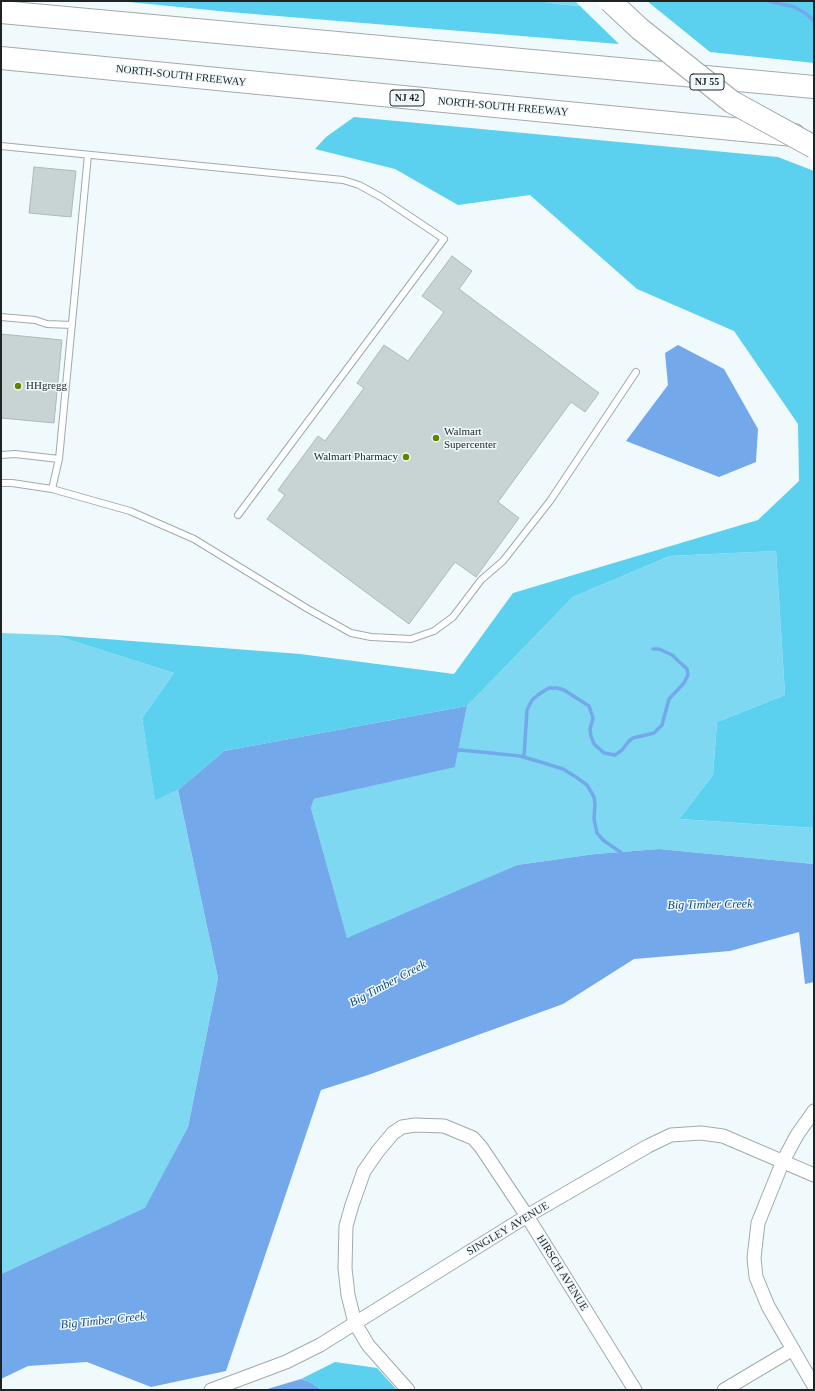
<!DOCTYPE html>
<style>
body{margin:0}
#map{position:relative;width:815px;height:1391px;overflow:hidden;background:#f0fafd;font-family:"Times New Roman",serif}
canvas{display:block}
.frame{position:absolute;inset:0;border:2px solid #1f2324;pointer-events:none}
</style>
<div id="map">
<canvas width="815" height="1391"></canvas>
<div class="frame"></div>
</div>
<script>
const context = document.querySelector('canvas').getContext('2d');
context.lineJoin = 'round';
function fillPath(path, color) {
  context.fillStyle = color;
  context.fill(path, 'evenodd');
}
function toPath(rows) {
  const path = new Path2D();
  for (const r of rows) {
    path.moveTo(r[0], r[1]);
    for (let i = 2; i < r.length; i += 2) path.lineTo(r[i], r[i + 1]);
  }
  return path;
}
function strokePath(path, color, width, dash) {
  context.strokeStyle = color;
  context.lineWidth = width;
  context.lineCap = dash ? 'butt' : 'round';
  context.setLineDash(dash || []);
  context.stroke(path);
}
function write(font, color, halo, rows, align = 'center') {
  context.font = font + ' "Times New Roman",serif';
  context.lineWidth = 3;
  context.setLineDash([]);
  context.textBaseline = 'middle';
  context.strokeStyle = halo;
  context.fillStyle = color;
  for (const [text, x, y, turn = 0] of rows) {
    context.save();
    context.translate(x, y);
    context.rotate((+turn || 0) * Math.PI / 180);
    context.textAlign = isNaN(turn) ? turn : align;
    if (halo) context.strokeText(text, 0, 0);
    context.fillText(text, 0, 0);
    context.restore();
  }
}
const green = toPath([
 [401,1,507,1,505,2],
 [541,1,575,1,580,6,556,4],
 [776,551,785,695,717,722,713,775,679,819,814,828,814,864,659,849,595,854,517,865,347,939,311,808,314,799,455,766,467,706,573,597,670,556],
 [1,633,54,635,174,673,142,718,155,799,178,790,218,978,188,1127,146,1208,1,1274]
]);
const forest = toPath([
 [119,1,401,1,505,2,507,1,541,1,556,4,580,6,619,44,229,12],
 [647,1,814,1,814,63,710,52],
 [354,117,778,157,814,171,814,828,679,819,713,775,717,722,785,695,776,551,670,556,573,597,467,706,224,751,178,790,155,800,142,718,174,673,54,635,300,654,454,674,513,593,758,520,799,481,798,424,734,331,637,289,530,195,458,205,395,169,315,149,326,137],
 [335,1362,377,1368,397,1390,322,1390,310,1382,301,1379]
]);
const water = toPath([
 [678,345,724,369,758,429,756,462,719,477,626,441,668,385,665,353],
 [467,706,455,767,314,799,311,808,347,938,517,865,595,854,659,849,814,864,814,982,805,984,799,932,730,951,634,959,563,1004,368,1075,321,1090,226,1371,151,1387,87,1362,28,1366,1,1379,1,1274,145,1208,188,1127,218,978,178,790,224,751],
 [301,1379,310,1382,322,1390,264,1390]
]);
const stream = toPath([
 [769,1,794,7,805,13,814,21],
 [454,751,461,750,520,756,544,763,563,769,576,777,587,785,594,797,595,804,594,819,597,833,603,840,623,854],
 [524,757,527,710,532,700,539,694,549,688,557,688,564,690,589,706,593,718,590,729,591,736,594,744,604,753,615,755,622,750,629,741,633,738,654,733,662,725,669,699,684,683,688,675,687,669,672,655,659,649,653,649]
]);
const building = toPath([
 [34,167,76,171,71,217,29,213,34,167],
 [452,256,472,271,459,289,599,393,585,412,571,402,498,502,519,518,476,577,455,562,409,624,267,519,285,495,278,490,318,436,325,441,364,388,357,383,384,345,408,361,444,312,422,296,452,256],
 [1,334,62,340,54,423,1,418,1,334]
]);
const service = toPath([
 [1,146,343,180,359,185,381,197,444,239,238,515],
 [1,317,35,320,47,324,72,325],
 [1,455,15,454,59,459],
 [1,483,12,483,52,489,130,511,194,539,308,609,351,633,371,637,411,639,434,631,453,617,481,580,503,561,550,501,636,372],
 [52,489,59,459,88,155]
]);
const minor = toPath([
 [814,1111,797,1135,783,1161,758,1223,754,1258,756,1277,768,1306,814,1386],
 [211,1390,286,1362,320,1345,527,1216,648,1146,671,1135,701,1133,723,1136,814,1175],
 [408,1390,368,1345,355,1323,348,1295,345,1268,346,1226,352,1205,364,1171,378,1151,393,1133,402,1127,415,1125,444,1126,473,1138,481,1147,527,1216,635,1390],
 [724,1390,793,1349]
]);
const motorway = toPath([
 [1,12,814,87],
 [1,58,794,135]
]);
const motorwayBridge = toPath([
 [610,1,640,29,732,102,814,147]
]);
const markers = [
 [18,386,4,"#618400"],
 [436,438,4,"#618400"],
 [406,457,4,"#618400"]
];
const shields = [
 [707,82,34],
 [407,98,34]
];
const shieldNames = [
 ["NJ 55",707,82],
 ["NJ 42",407,98]
];
const streetNames = [
 ["NORTH-SOUTH FREEWAY",181,76,6],
 ["NORTH-SOUTH FREEWAY",503,107,5],
 ["SINGLEY AVENUE",508,1229,-31],
 ["HIRSCH AVENUE",562,1273,58]
];
const poiNames = [
 ["HHgregg",26,386],
 ["Walmart",444,432],
 ["Supercenter",444,445],
 ["Walmart Pharmacy",398,457,"right"]
];
const waterNames = [
 ["Big Timber Creek",710,905,-1],
 ["Big Timber Creek",388,984,-28],
 ["Big Timber Creek",103,1321,-6]
];
fillPath(green, '#7fd8f1');
fillPath(forest, '#5bd1ef');
fillPath(water, '#73a8eb');
strokePath(stream, '#73a8eb', 3.5);
fillPath(building, '#c8d3d3');
strokePath(building, '#aeb8b9', 1);
strokePath(service, '#a0aaad', 8);
strokePath(minor, '#a0aaad', 15);
strokePath(motorway, '#a0aaad', 24);
strokePath(service, '#fff', 6);
strokePath(minor, '#fff', 13);
strokePath(motorway, '#fff', 22);
strokePath(motorwayBridge, '#a0aaad', 24, []);
strokePath(motorwayBridge, '#fff', 22);
for (const [x, y, r, color] of markers) {
  const dot = new Path2D();
  dot.arc(x, y, r, 0, 2 * Math.PI);
  context.fillStyle = color;
  context.fill(dot);
  strokePath(dot, '#f0fafd', 1.5);
}
for (const [x, y, w] of shields) {
  const box = new Path2D();
  box.roundRect(x - w / 2, y - 8, w, 16, 3);
  context.fillStyle = '#f0fafd';
  context.fill(box);
  strokePath(box, '#1f2324', 1);
}
write('bold 10px', '#1f2324', null, shieldNames);
write('11px', '#1f2324', '#f0fafd', streetNames);
write('11px', '#1f2324', '#f0fafd', poiNames, 'left');
write('italic 12px', '#114783', '#f0fafd', waterNames);
</script>
